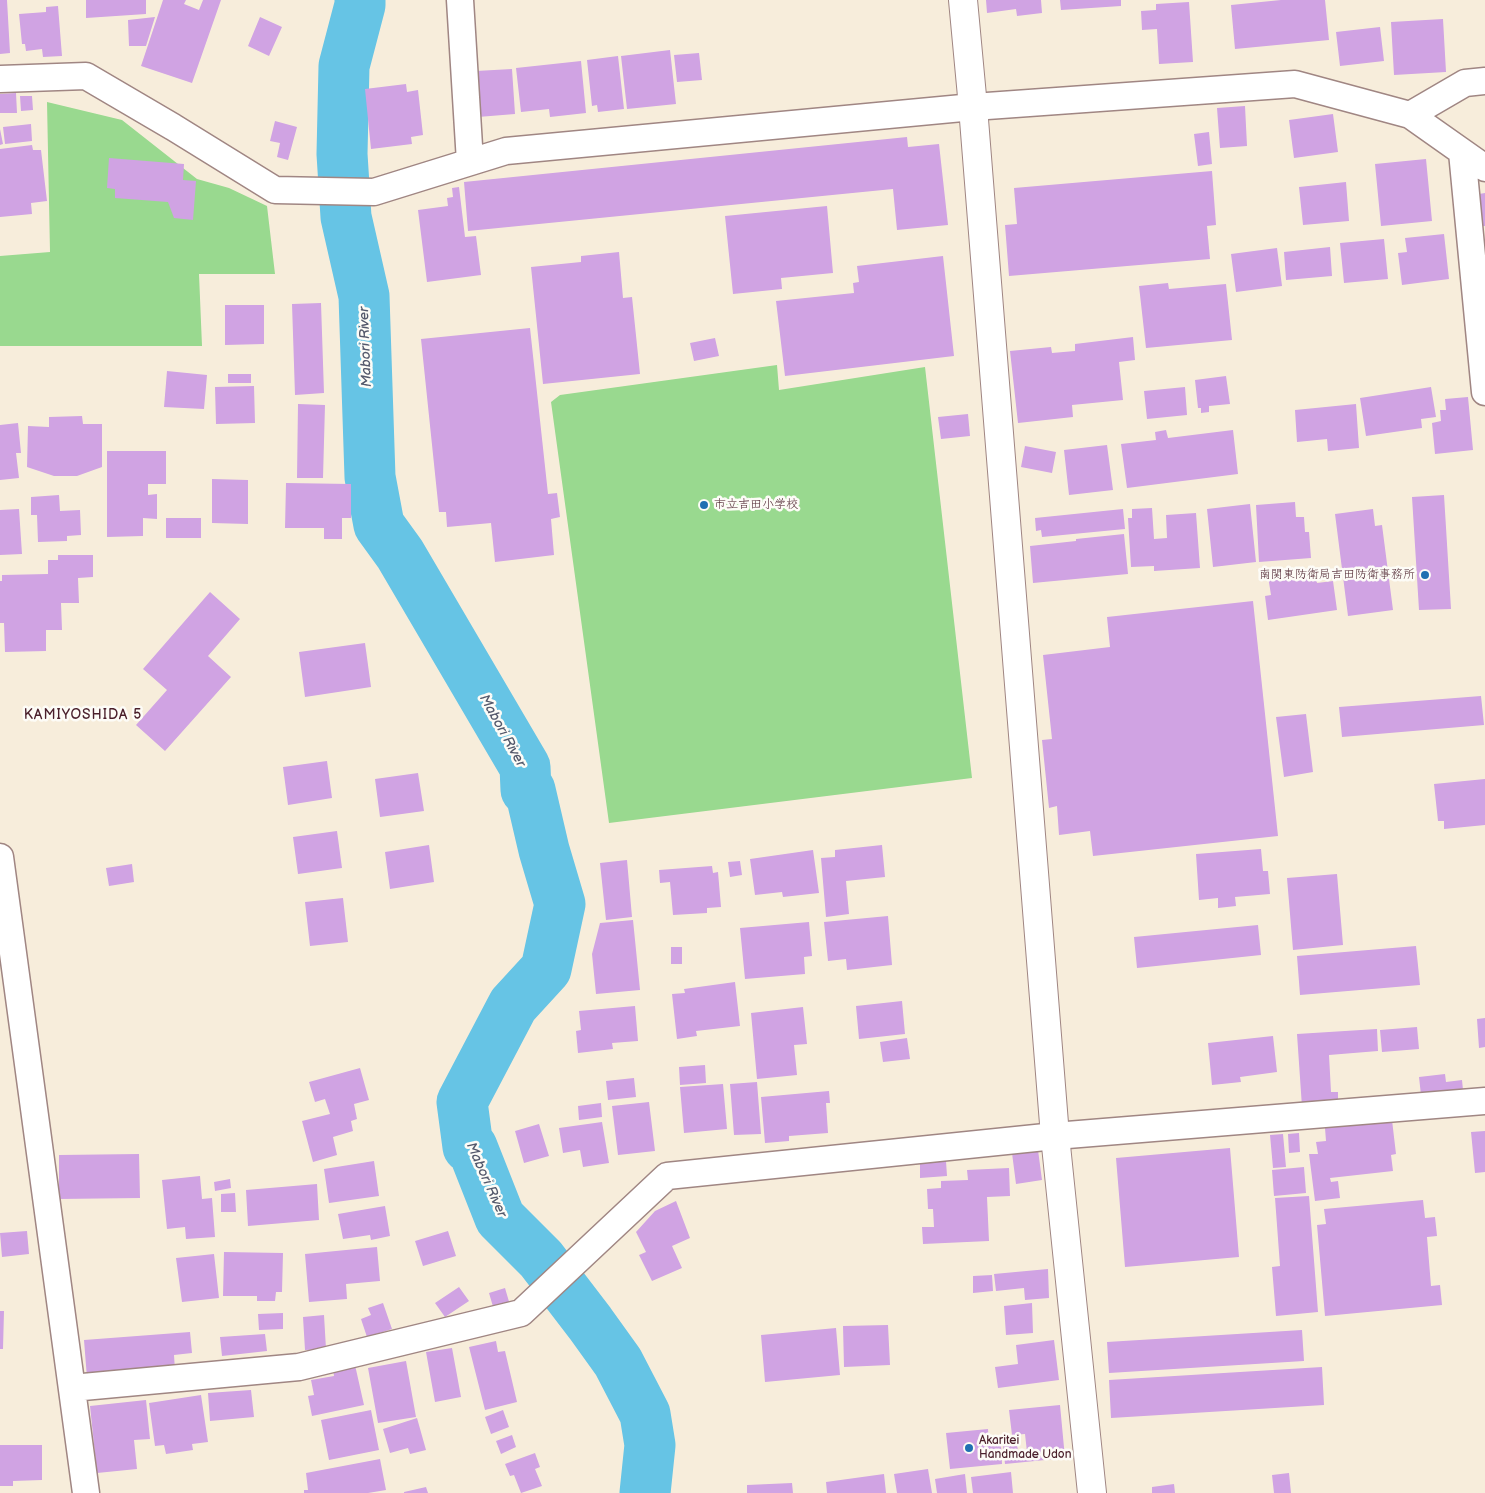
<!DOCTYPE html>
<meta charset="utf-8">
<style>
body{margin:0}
canvas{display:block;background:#f7eddb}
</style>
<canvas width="1485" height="1493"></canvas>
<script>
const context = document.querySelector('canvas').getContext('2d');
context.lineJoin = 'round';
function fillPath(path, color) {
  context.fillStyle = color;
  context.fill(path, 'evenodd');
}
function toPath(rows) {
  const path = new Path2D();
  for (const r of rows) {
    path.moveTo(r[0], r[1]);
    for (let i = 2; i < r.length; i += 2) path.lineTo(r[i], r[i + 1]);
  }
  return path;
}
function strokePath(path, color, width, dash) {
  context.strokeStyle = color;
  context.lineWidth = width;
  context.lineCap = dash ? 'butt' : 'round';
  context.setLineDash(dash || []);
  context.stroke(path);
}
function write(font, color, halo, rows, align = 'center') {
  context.font = font + ' "Balsamiq Sans","Klee One",sans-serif';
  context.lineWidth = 5;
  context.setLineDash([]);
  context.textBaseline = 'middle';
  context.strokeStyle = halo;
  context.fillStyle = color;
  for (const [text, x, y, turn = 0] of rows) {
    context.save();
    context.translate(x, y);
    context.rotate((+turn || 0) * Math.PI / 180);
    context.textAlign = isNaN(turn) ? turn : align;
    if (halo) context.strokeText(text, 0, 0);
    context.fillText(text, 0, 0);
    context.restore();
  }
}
const green = toPath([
 [47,102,122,120,197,179,229,188,267,206,275,274,199,274,202,346,0,346,0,256,50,252],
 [777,365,779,390,925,367,972,778,609,823,551,402,560,395]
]);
const river = toPath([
 [360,0,360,5,344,66,342,154,346,217,364,296,370,477,379,525,400,554,525,767,526,790,530,790,544,850,560,904,546,969,513,1005,462,1102,468,1147,472,1147,500,1218,541,1259,590,1323,618,1362,645,1414,650,1445,645,1493]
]);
const building = toPath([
 [0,0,7,0,10,53,0,54],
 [86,0,146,0,146,14,86,18],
 [163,0,186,0,184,4,199,10,203,0,221,0,192,83,141,66],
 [986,0,1041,0,1042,13,1017,16,1016,9,987,13],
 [1060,0,1121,0,1121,6,1061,10],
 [1281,0,1325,0,1329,40,1235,49,1231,5],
 [1189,2,1193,62,1159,64,1157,29,1142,30,1141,11,1156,10,1156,4],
 [58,6,62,56,43,57,42,49,26,51,25,44,22,44,19,14,46,12,46,7],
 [155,17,146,46,129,46,128,20],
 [260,17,282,27,269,56,248,46],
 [1443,19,1446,72,1394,75,1391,22],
 [1380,27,1384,61,1340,66,1336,32],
 [670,50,676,104,627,109,621,56],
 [699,53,702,80,677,82,674,55],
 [618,56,624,109,598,112,597,105,592,106,587,60],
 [581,61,586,113,550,117,549,109,521,112,516,68],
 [512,69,515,114,478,117,476,71],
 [406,84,407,92,418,90,423,135,411,137,412,144,371,149,365,89],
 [16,93,17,113,0,113,0,94],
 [20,96,32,96,33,110,21,111],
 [1245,106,1247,146,1220,148,1217,108],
 [1333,114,1338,152,1294,158,1289,120],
 [275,121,297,127,288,160,277,157,280,143,270,141],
 [31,124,32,141,5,144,3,127],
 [0,129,3,144,0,145],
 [1209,132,1212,164,1198,166,1194,134],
 [907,137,908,147,939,144,948,225,897,230,893,189,468,231,464,182],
 [32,145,33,150,41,150,47,201,31,203,32,214,0,217,0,149],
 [109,158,184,164,183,180,196,181,193,220,174,218,168,202,115,198,115,189,107,188],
 [1426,159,1432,221,1381,226,1375,164],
 [1212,171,1216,225,1207,226,1210,259,1009,276,1005,225,1017,224,1014,188],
 [1346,182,1349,221,1303,225,1299,187],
 [459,187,465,237,476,236,481,275,427,282,418,210,448,206,447,198,453,197,452,188],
 [1485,193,1485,226,1476,227,1473,195],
 [827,206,833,273,781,278,782,289,733,294,725,216],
 [1444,234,1449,279,1402,285,1398,253,1407,252,1405,238],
 [1384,239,1388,279,1344,283,1340,243],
 [1330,247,1332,276,1286,280,1284,252],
 [1277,248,1282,286,1236,292,1231,254],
 [619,252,623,298,632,297,640,374,543,384,531,267,581,262,581,256],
 [943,256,954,356,785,376,776,301,854,293,853,283,859,282,857,266],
 [1168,283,1169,289,1226,284,1232,340,1146,348,1139,286],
 [321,303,324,393,295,395,292,304],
 [225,305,264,305,264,344,225,345],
 [530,328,548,494,557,493,560,517,551,519,554,555,495,562,491,523,447,527,446,512,439,512,421,339],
 [1133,337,1135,360,1119,362,1123,400,1072,405,1073,417,1018,423,1010,351,1051,347,1052,353,1075,351,1075,344],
 [715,338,719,356,694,361,690,343],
 [167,371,207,375,204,409,164,407],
 [228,374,251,374,251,383,228,383],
 [1226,376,1230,404,1209,406,1209,412,1201,413,1201,408,1198,408,1195,380],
 [254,386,255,423,216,424,215,387],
 [1185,387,1187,415,1147,419,1144,391],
 [1431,387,1436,417,1421,419,1422,428,1366,436,1360,398],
 [1468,397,1473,450,1435,454,1432,423,1441,421,1440,410,1446,410,1445,399],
 [298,404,325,405,323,478,297,478],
 [1356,404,1359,448,1328,451,1327,439,1297,442,1295,410],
 [968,414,970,436,941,439,938,417],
 [82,416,83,424,102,424,102,467,77,476,54,476,27,467,28,426,49,427,49,417],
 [18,423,21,453,16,453,19,478,0,480,0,425],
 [1166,430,1168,438,1233,430,1238,474,1127,488,1121,444,1156,440,1155,432],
 [1107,445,1113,490,1069,495,1064,450],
 [1025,446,1056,452,1052,473,1021,467],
 [107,451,166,451,166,484,148,484,148,495,157,494,157,519,143,518,143,536,107,537],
 [212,479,248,480,248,524,212,523],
 [286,483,351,484,351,518,342,518,342,539,324,539,324,528,285,528],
 [59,495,60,511,80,510,81,535,67,536,67,541,38,542,37,515,31,515,31,497],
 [1444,495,1451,609,1419,610,1412,497],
 [1295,502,1296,517,1304,517,1305,532,1309,532,1311,558,1259,562,1256,505],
 [1250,504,1256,562,1213,567,1207,509],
 [1152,508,1154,539,1167,538,1166,515,1196,513,1200,568,1154,571,1154,566,1131,567,1128,518,1132,518,1132,509],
 [19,509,22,554,0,555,0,510],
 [1123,509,1125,529,1042,537,1041,530,1036,531,1035,518],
 [1373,509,1375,526,1382,525,1393,610,1348,616,1335,514],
 [166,518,201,518,201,538,166,538],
 [1124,534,1128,574,1033,583,1030,546,1076,541,1076,539],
 [58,555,93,555,93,577,78,578,79,603,61,603,62,630,46,630,46,651,5,652,4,623,0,623,0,581,2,581,2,575,48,574,48,560,58,560],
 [1285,568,1285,572,1315,568,1317,583,1333,581,1337,610,1268,620,1265,596,1271,595,1267,570],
 [210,592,240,619,208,656,231,677,165,751,136,725,167,690,143,669],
 [1253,601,1278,836,1093,856,1090,831,1059,835,1057,806,1049,808,1042,740,1052,739,1043,655,1110,647,1107,617],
 [365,643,371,687,305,697,299,652],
 [1481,696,1484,725,1342,737,1339,707],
 [1306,714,1313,772,1284,777,1276,717],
 [327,761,332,798,288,805,283,767],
 [418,773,424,811,380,817,375,779],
 [1485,779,1485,825,1444,829,1444,821,1438,821,1434,784],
 [337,831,342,868,298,874,293,837],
 [429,845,434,882,390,889,385,852],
 [882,845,885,877,846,881,849,914,826,917,821,858,835,857,835,850],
 [1261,849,1263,871,1268,871,1270,894,1235,897,1236,906,1218,908,1218,898,1199,900,1196,854],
 [813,850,819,893,783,897,782,892,755,895,750,859],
 [627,860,632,917,606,920,600,863],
 [740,861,742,875,730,877,728,862],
 [132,864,134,882,109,886,106,868],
 [712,866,713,873,718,872,721,907,707,908,707,913,673,915,670,882,660,883,659,870],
 [1337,874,1343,945,1293,950,1287,878],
 [343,898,348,942,310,946,305,902],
 [888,916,892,965,847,970,846,959,828,961,824,922],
 [633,920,640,990,596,994,592,954,600,923],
 [809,922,812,956,804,957,805,974,745,979,740,928],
 [1258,925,1261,955,1137,968,1134,937],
 [1416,946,1420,985,1300,995,1297,956],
 [671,947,682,947,682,964,671,964],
 [735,982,740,1026,696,1031,697,1036,677,1039,672,994,685,993,684,989],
 [902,1001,905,1034,859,1039,856,1006],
 [635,1006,638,1041,612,1043,613,1049,578,1053,576,1031,581,1030,579,1011],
 [803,1007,807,1044,794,1045,797,1075,757,1079,751,1013],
 [1485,1018,1485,1047,1479,1048,1477,1019],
 [1417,1027,1419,1049,1382,1052,1380,1030],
 [1377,1029,1378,1051,1329,1055,1331,1092,1338,1092,1338,1104,1302,1107,1297,1034],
 [1273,1036,1277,1072,1240,1077,1241,1082,1212,1085,1208,1043],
 [907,1038,910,1059,883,1062,880,1042],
 [705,1065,706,1083,680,1085,679,1067],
 [360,1068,369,1100,354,1104,357,1119,351,1121,353,1131,333,1137,337,1155,313,1162,302,1121,330,1114,325,1099,315,1102,309,1082],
 [1445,1074,1446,1082,1462,1080,1463,1090,1421,1095,1419,1077],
 [634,1078,636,1097,608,1100,606,1081],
 [757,1082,761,1134,734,1135,730,1084],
 [723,1084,727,1129,684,1133,680,1087],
 [829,1091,830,1103,826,1103,828,1133,789,1136,789,1141,765,1143,761,1097],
 [649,1102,655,1151,618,1155,612,1106],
 [601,1103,602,1117,579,1120,578,1106],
 [1392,1120,1396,1154,1391,1155,1393,1171,1330,1178,1331,1182,1338,1181,1340,1198,1315,1201,1309,1154,1318,1154,1316,1142,1326,1141,1325,1128],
 [602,1122,609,1163,583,1167,580,1150,563,1153,559,1128],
 [539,1124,549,1156,524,1163,515,1131],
 [1485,1131,1485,1172,1475,1173,1471,1132],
 [1299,1133,1300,1152,1289,1153,1288,1134],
 [1283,1134,1286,1167,1273,1168,1270,1135],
 [1230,1148,1239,1257,1125,1267,1116,1158],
 [1038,1150,1042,1180,1016,1184,1012,1153],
 [139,1154,140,1198,59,1199,59,1155],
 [374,1161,379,1196,329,1203,324,1169],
 [946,1161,947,1176,920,1178,920,1163],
 [1304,1167,1306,1193,1274,1196,1272,1170],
 [1009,1168,1010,1196,987,1197,989,1241,923,1244,922,1227,934,1227,933,1209,928,1209,927,1189,941,1188,941,1181,968,1180,967,1170],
 [200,1176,202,1199,212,1198,215,1237,186,1239,185,1227,167,1229,162,1180],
 [230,1179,231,1188,215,1191,214,1182],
 [317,1184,319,1220,248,1226,246,1190],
 [235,1193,236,1212,221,1212,221,1194],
 [1309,1196,1318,1312,1276,1316,1272,1267,1280,1266,1275,1198],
 [1423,1200,1425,1218,1435,1217,1437,1236,1427,1237,1431,1286,1440,1285,1442,1305,1325,1316,1317,1225,1326,1224,1324,1209],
 [676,1201,690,1238,672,1246,682,1268,652,1281,639,1255,646,1252,636,1232,655,1211],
 [385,1206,390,1236,371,1240,370,1235,343,1239,338,1214],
 [27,1231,29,1254,2,1257,0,1233],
 [448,1231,456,1256,423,1266,415,1241],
 [377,1247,380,1281,346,1284,347,1299,309,1302,305,1254],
 [224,1252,283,1253,282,1292,276,1292,275,1301,257,1301,257,1296,223,1296],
 [214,1254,219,1298,182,1302,176,1258],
 [1048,1269,1049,1298,1025,1300,1024,1288,996,1291,994,1274],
 [992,1275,993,1291,973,1293,973,1276],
 [459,1287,469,1301,445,1317,435,1303],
 [505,1288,510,1305,494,1310,489,1293],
 [383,1303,392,1329,367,1337,361,1319,371,1315,368,1308],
 [1032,1303,1033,1333,1006,1335,1004,1306],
 [0,1311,4,1311,3,1349,0,1349],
 [283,1313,283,1329,259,1330,258,1314],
 [324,1315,326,1349,305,1350,303,1317],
 [888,1325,890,1365,844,1367,843,1326],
 [836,1328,840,1375,765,1382,761,1335],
 [1302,1330,1304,1361,1109,1373,1107,1342],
 [190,1332,192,1353,174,1355,175,1370,87,1378,84,1340],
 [265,1334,267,1351,222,1356,220,1337],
 [1054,1340,1059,1380,998,1388,995,1367,1018,1364,1016,1345],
 [496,1341,498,1352,505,1351,517,1402,485,1410,469,1347],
 [452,1348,461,1397,435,1402,426,1352],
 [406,1361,416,1417,378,1423,368,1368],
 [355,1365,364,1405,312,1416,308,1396,314,1395,311,1380,334,1376,333,1369],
 [1322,1367,1324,1405,1111,1418,1109,1380],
 [251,1390,254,1417,210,1421,208,1393],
 [201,1395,208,1442,192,1444,193,1450,166,1454,164,1445,155,1446,149,1403],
 [146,1400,150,1439,134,1440,137,1469,97,1473,90,1406],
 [1060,1405,1065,1458,1005,1464,1003,1446,1017,1444,1018,1452,1027,1452,1025,1434,1012,1435,1009,1410],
 [371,1410,379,1450,329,1460,321,1420],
 [503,1410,509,1427,491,1434,485,1417],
 [417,1418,426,1450,410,1454,408,1448,390,1453,383,1429],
 [988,1429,989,1446,1001,1445,1002,1464,950,1469,946,1433],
 [512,1435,516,1447,501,1454,496,1441],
 [0,1445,42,1445,42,1480,13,1481,13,1486,0,1486],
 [535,1453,540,1467,535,1469,542,1486,521,1493,514,1475,510,1476,505,1464],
 [380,1459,386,1490,368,1493,304,1493,304,1490,308,1490,306,1473],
 [928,1469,932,1493,897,1493,894,1474],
 [1011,1472,1013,1493,973,1493,971,1477],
 [1289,1473,1291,1493,1274,1493,1272,1475],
 [884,1474,886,1493,827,1493,826,1482],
 [965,1474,967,1493,937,1493,935,1479],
 [792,1483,793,1493,747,1493,747,1485],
 [1174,1484,1175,1493,1152,1493,1152,1487],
 [426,1487,428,1493,404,1493,404,1492]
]);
const street = toPath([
 [460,0,470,162],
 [0,79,86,76,173,127,275,190,374,192,506,151,973,107,1295,84,1410,115,1485,168],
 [1410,115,1465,83,1485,81],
 [1462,152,1485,392],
 [0,857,86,1493],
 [72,1388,299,1367,521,1313,667,1176,1055,1136,1485,1101]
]);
const secondary = toPath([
 [963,0,973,107,1055,1136,1092,1493]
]);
const markers = [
 [704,505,5,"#1f6fb2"],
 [1425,575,5,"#1f6fb2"],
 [969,1448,5,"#1f6fb2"]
];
const poiNames = [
 ["市立吉田小学校",714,505],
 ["南関東防衛局吉田防衛事務所",1415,575,"right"],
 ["Akaritei",979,1441],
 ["Handmade Udon",979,1455]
];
const waterNames = [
 ["Mabori River",366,347,-92],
 ["Mabori River",502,731,61],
 ["Mabori River",486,1180,66]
];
const neighbourhoodNames = [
 ["KAMIYOSHIDA 5",83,715]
];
fillPath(green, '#99d98f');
strokePath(river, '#66c4e5', 51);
fillPath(building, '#d0a3e3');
strokePath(street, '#a08683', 29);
strokePath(secondary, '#a08683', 30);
strokePath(street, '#fff', 26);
strokePath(secondary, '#fff', 28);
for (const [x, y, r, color] of markers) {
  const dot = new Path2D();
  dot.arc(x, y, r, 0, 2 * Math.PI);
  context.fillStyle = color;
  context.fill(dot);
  strokePath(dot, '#fdfcf7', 2);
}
write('12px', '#4a1f2b', '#fdfcf7', poiNames, 'left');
write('italic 14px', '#54596c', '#fdfcf7', waterNames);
context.letterSpacing = '1px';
write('14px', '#4a1f2b', '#fdfcf7', neighbourhoodNames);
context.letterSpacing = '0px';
</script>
